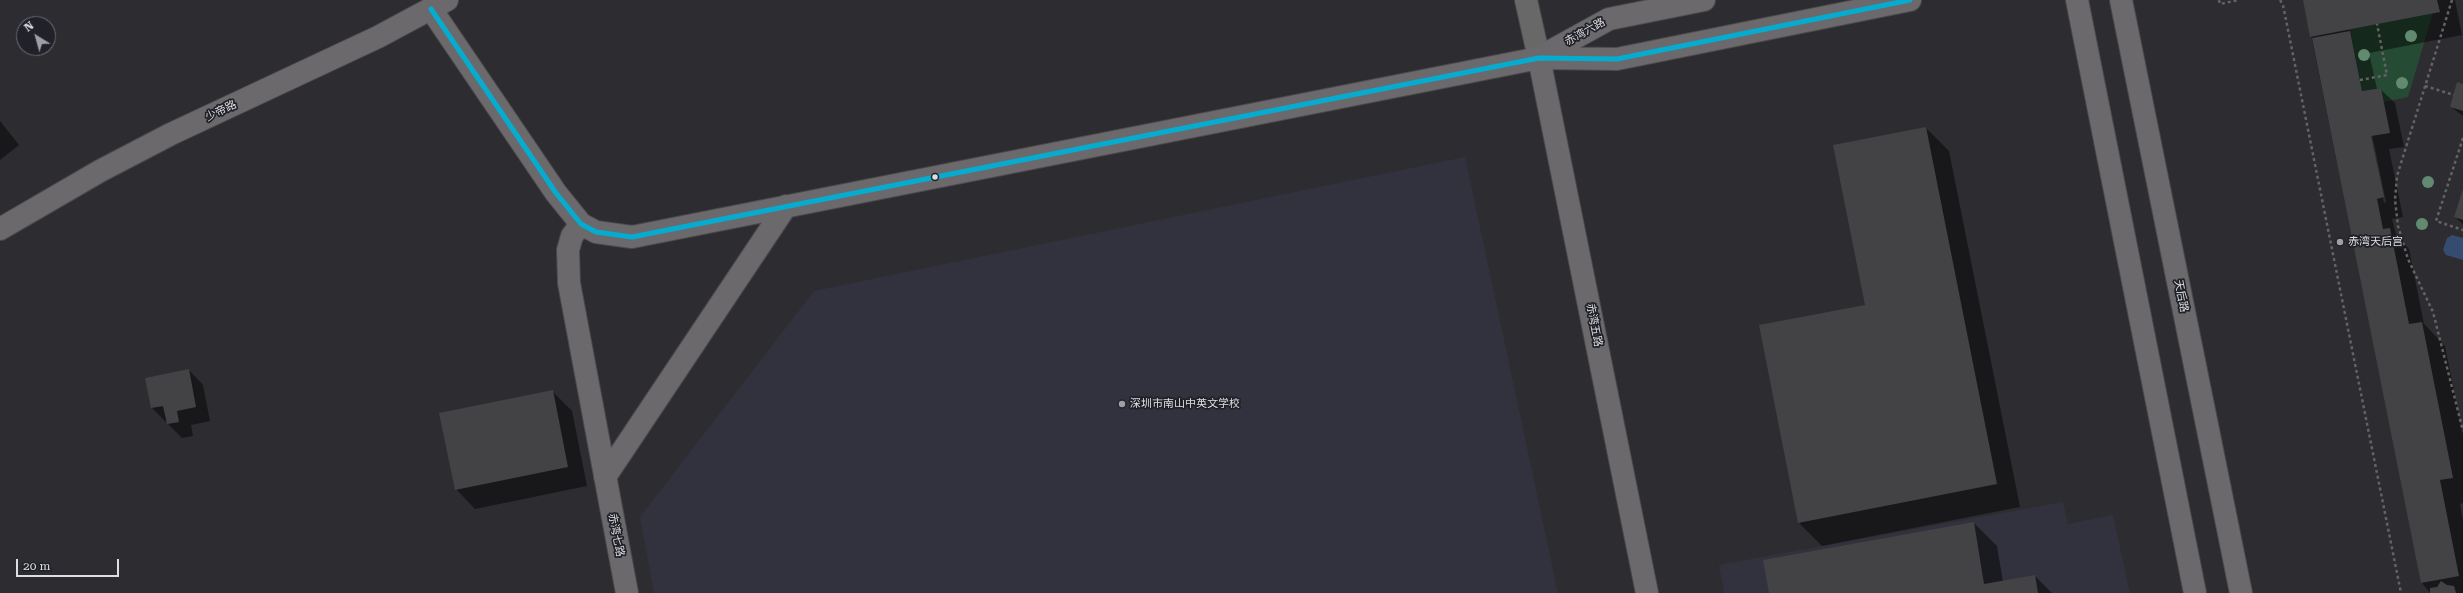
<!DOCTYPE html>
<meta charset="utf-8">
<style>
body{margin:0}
#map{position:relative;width:2463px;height:593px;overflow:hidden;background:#2d2d31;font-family:"Roboto Serif",serif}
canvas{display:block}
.north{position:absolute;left:16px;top:16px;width:40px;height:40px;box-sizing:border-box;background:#212229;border:1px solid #6c6d73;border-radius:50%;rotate:323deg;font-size:11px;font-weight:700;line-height:16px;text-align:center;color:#dddee3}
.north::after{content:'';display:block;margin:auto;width:14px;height:18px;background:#9fa0a5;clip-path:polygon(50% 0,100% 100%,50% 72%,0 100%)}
.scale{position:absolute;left:16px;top:559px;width:103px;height:18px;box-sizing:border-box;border:2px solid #dddee3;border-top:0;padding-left:5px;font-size:12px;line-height:14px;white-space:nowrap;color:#dddee3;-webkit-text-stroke:3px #212229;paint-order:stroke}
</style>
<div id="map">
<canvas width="2463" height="593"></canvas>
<div class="north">N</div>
<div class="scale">20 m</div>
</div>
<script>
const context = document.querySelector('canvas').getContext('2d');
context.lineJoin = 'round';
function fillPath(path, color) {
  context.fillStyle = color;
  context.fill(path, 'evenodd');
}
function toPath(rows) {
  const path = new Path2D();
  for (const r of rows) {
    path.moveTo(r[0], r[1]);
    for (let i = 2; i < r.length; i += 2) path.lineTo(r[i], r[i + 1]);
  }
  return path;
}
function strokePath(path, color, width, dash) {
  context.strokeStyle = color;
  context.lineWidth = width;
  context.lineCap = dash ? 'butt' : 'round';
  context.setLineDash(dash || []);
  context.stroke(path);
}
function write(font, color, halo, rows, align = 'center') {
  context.font = font + ' "Roboto Serif","Noto Sans SC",serif';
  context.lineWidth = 3.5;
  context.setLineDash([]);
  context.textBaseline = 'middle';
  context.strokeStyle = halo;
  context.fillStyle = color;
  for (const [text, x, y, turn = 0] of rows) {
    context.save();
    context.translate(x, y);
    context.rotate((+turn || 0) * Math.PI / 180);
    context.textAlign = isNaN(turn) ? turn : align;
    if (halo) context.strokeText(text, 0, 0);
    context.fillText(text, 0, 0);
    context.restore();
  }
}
const built = toPath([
 [1465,157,1558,593,654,593,640,517,814,291],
 [2063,502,2068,524,2113,515,2130,593,1724,593,1719,565]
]);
const green = toPath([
 [2433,13,2408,97,2384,102,2381,88,2362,91,2350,29]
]);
const water = toPath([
 [2452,235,2463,238,2463,260,2446,255,2443,250,2447,238]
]);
const shadow = toPath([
 [2304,0,2455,0,2462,35,2369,53,2377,89,2380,89,2395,103,2404,147,2389,149,2403,217,2392,219,2396,235,2409,249,2424,324,2445,346,2463,435,2463,503,2460,504,2463,520,2463,593,2430,593,2422,583],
 [2369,120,2386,202,2384,203,2367,121],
 [2463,85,2463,116,2451,107],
 [0,121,19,145,0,160],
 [1926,128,1949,151,2020,507,1822,546,1799,523],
 [2463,191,2463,224,2455,217],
 [189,370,203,385,210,421,191,425,193,436,182,438,152,408],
 [552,391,572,411,587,486,475,509,456,489],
 [1974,523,1997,546,2003,582,2035,576,2052,593,1770,593]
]);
const building = toPath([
 [2303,0,2437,0,2440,12,2310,37],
 [2350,31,2362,91,2381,88,2390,133,2371,136,2384,197,2377,199,2383,229,2390,228,2409,324,2422,322,2453,478,2440,480,2459,576,2421,583,2312,38],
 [2457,82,2463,84,2463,111,2450,107],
 [1926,127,1997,484,1798,523,1759,325,1865,305,1833,145],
 [2463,189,2463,220,2454,217],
 [189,369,196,407,177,411,179,422,167,424,163,406,151,408,145,378],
 [553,390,568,467,455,490,439,413],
 [1974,522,1984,584,2035,575,2038,593,1769,593,1763,560],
 [2441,581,2447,585,2454,586,2456,593,2430,593,2430,588,2437,587]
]);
const path = toPath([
 [2219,0,2220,4,2239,0],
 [2280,0,2283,5,2401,593],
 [2452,0,2397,176,2395,200,2398,226,2408,259,2433,312,2463,431],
 [2360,80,2387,75,2377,24],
 [2425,86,2454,95],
 [2463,138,2436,221,2463,230]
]);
const street = toPath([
 [1526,0,1539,58]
]);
const secondary = toPath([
 [2077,0,2195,593],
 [2121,0,2241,593],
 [431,9,556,193,581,224,596,232,632,237,1539,58,1617,59,1910,0],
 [1540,57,1609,19,1704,0],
 [1539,58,1647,593],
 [581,224,572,236,568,250,569,283,627,593],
 [0,229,100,171,171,134,378,37,447,0],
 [605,477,786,206]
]);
const bus1 = toPath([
 [431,9,556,193,581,224,596,232,632,237,1539,58,1617,59,1910,0]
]);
const trees = [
 [2411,36],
 [2364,55],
 [2402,83],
 [2428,182],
 [2422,224]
];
const markers = [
 [935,177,3.5,"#dddee3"],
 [2340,242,4,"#9fa0a5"],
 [1122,404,4,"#9fa0a5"]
];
const streetNames = [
 ["赤湾六路",1585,32,-29],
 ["少帝路",221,111,-25],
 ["天后路",2181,296,79],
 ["赤湾五路",1594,325,79],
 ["赤湾七路",616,535,79]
];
const poiNames = [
 ["赤湾天后宫",2348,242],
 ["深圳市南山中英文学校",1130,404]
];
fillPath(built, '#31323e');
fillPath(green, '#264b34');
fillPath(water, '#354b6f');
fillPath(shadow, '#0007');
fillPath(building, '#434244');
strokePath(street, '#4a4a4d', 24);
strokePath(secondary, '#4a4a4d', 24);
strokePath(path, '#636364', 2.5, [3, 3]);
strokePath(street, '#686868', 22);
strokePath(secondary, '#6b696b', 22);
strokePath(bus1, '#06acd0', 5);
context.fillStyle = '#618a71';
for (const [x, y] of trees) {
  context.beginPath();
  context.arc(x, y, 6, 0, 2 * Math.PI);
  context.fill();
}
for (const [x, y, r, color] of markers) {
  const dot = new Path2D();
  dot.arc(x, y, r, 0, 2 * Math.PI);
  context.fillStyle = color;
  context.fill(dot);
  strokePath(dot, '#212229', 1.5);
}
write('11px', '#dddee3', '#212229', streetNames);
write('11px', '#dddee3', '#212229', poiNames, 'left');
</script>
